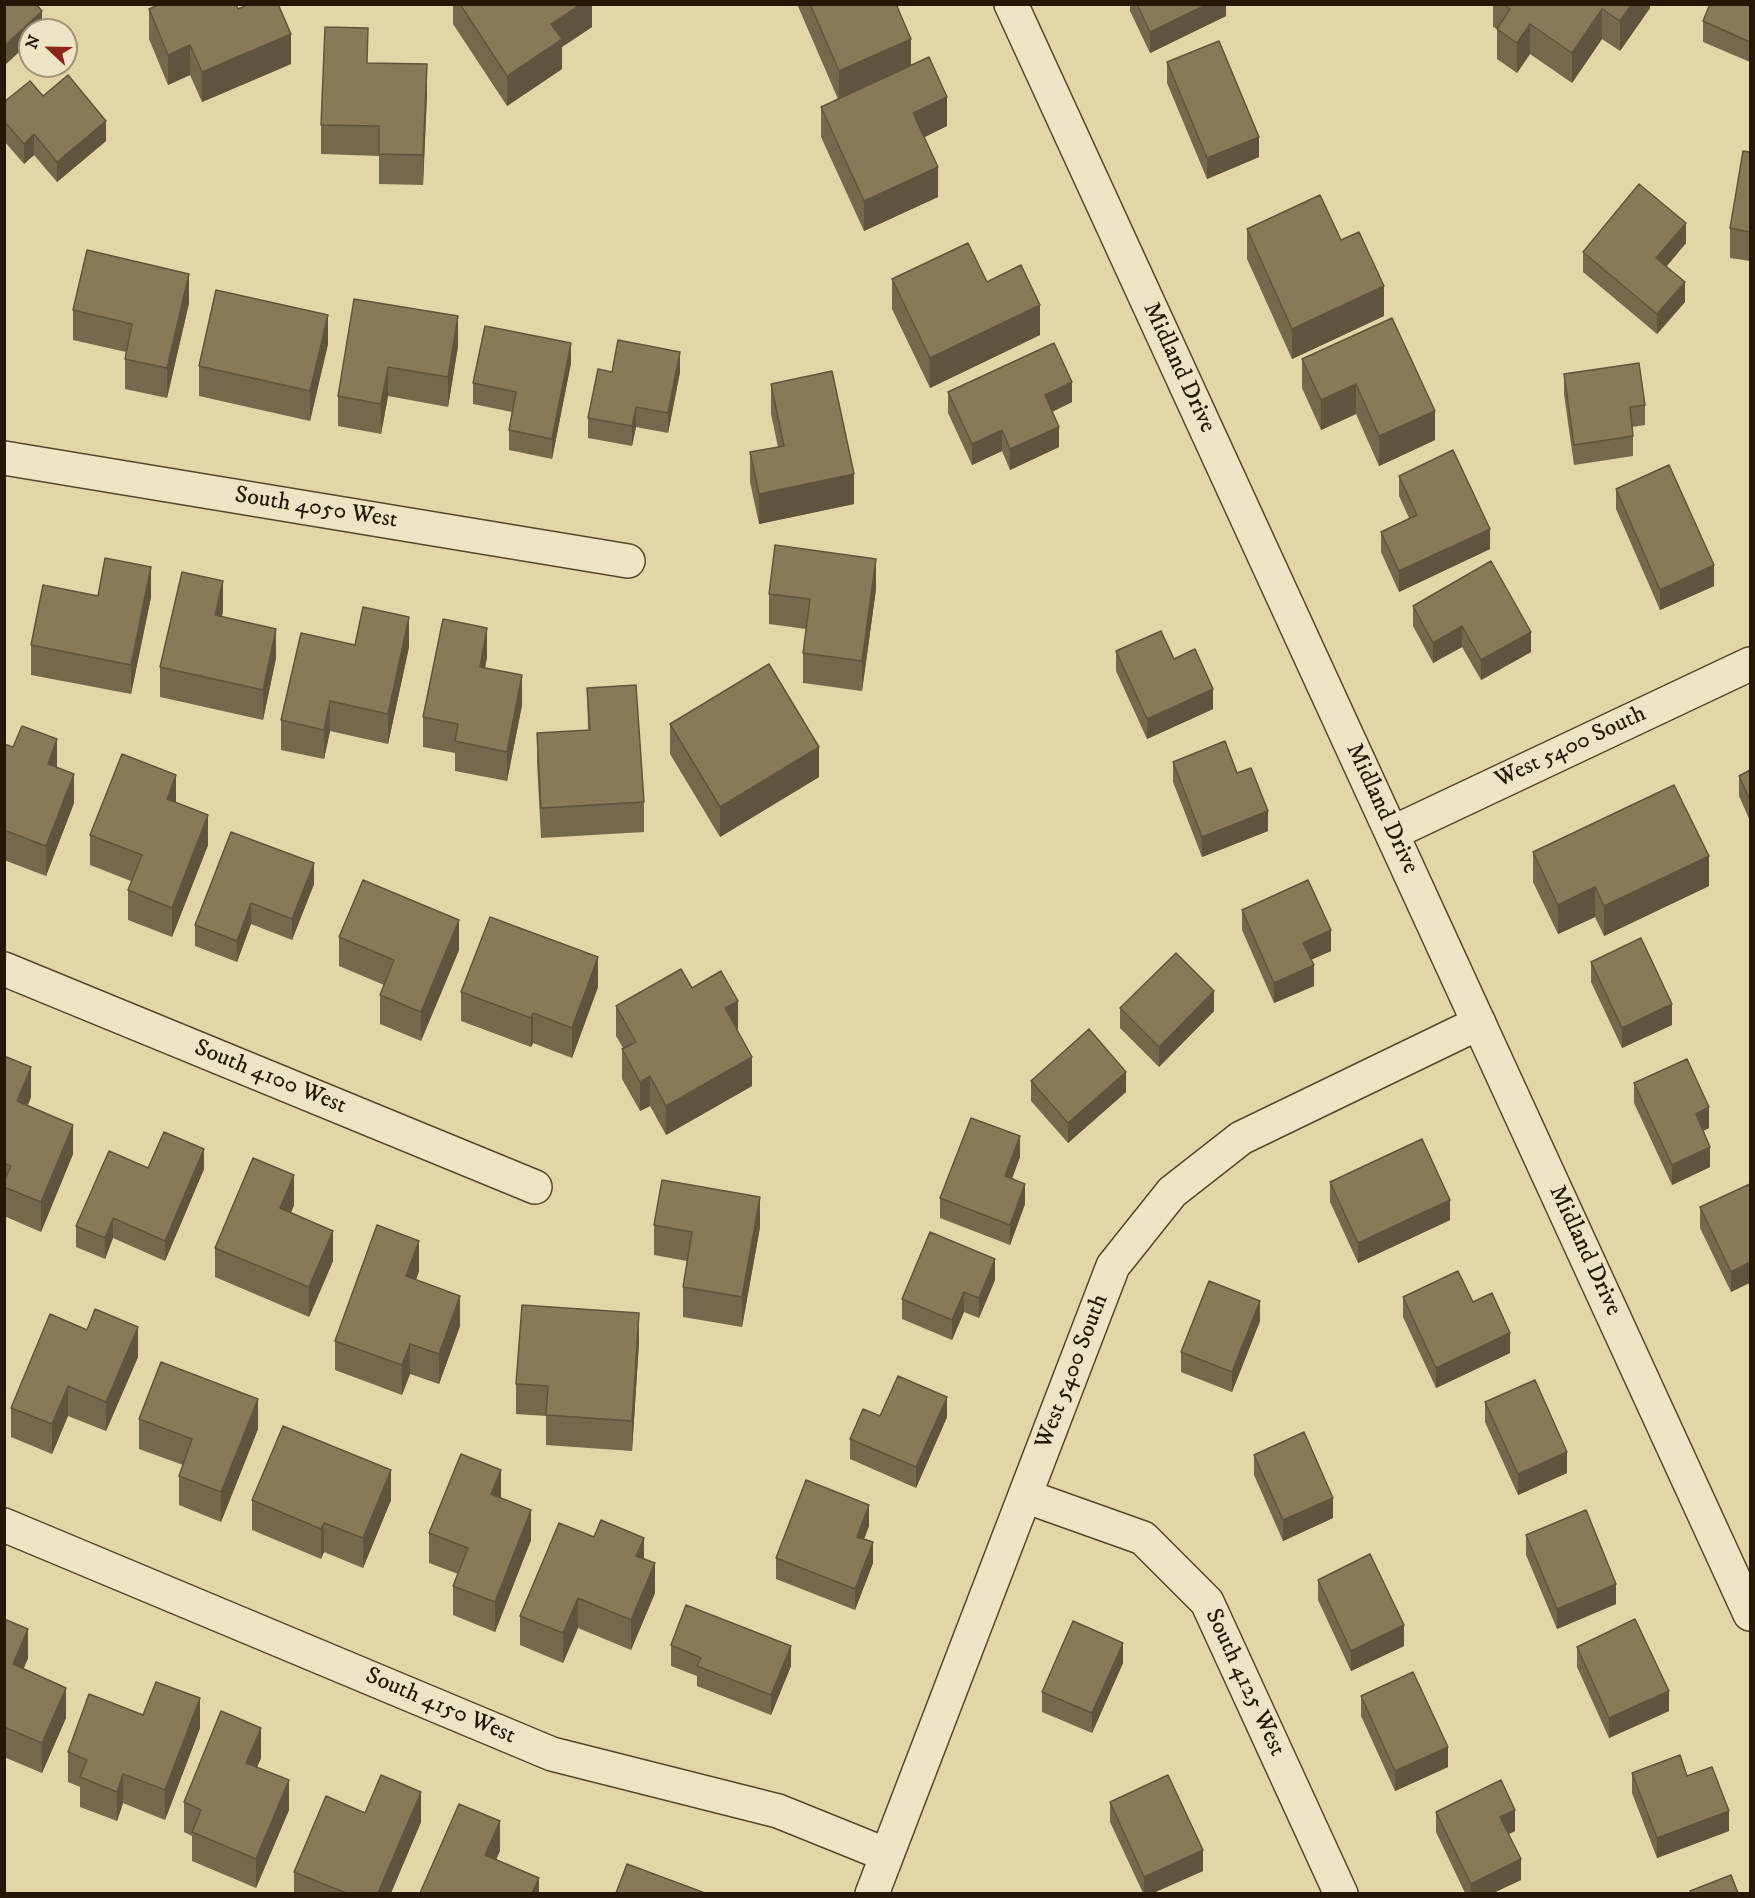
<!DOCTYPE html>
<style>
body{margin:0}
#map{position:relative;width:1755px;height:1898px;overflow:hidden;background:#e3d6a6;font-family:"IM FELL DW Pica",serif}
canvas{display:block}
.frame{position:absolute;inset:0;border:6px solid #251705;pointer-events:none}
.north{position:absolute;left:18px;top:18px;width:60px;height:60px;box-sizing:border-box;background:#ede4c5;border:2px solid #9d9278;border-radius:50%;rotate:292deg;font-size:16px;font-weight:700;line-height:24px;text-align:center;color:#251705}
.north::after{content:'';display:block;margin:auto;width:21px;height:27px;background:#8f2418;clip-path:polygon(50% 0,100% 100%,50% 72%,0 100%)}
</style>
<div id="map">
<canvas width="1755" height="1898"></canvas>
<div class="frame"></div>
<div class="north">N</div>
</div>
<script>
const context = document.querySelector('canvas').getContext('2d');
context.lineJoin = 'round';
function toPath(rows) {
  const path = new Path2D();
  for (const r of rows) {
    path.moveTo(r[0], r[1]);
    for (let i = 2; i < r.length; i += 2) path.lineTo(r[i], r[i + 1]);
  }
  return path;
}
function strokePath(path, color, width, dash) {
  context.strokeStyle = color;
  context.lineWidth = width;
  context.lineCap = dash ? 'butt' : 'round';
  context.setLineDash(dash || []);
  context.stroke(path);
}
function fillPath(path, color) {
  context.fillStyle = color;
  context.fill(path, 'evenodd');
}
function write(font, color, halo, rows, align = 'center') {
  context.font = font + ' "IM FELL DW Pica",serif';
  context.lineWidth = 5;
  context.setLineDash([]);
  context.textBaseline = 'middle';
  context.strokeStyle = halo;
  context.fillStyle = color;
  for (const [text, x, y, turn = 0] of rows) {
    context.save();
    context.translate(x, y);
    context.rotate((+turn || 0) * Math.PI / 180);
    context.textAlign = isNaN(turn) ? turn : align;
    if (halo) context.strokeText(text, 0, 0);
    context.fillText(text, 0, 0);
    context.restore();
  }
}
const minor = toPath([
 [4,458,628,561],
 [1392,833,1750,664],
 [4,969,535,1187],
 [1025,1496,1143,1538,1207,1602,1341,1894],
 [4,1525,552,1754,778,1811,887,1855],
 [872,1894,1113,1266,1172,1192,1241,1138,1479,1023]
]);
const tertiary = toPath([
 [1011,4,1750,1614]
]);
const wall = toPath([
 [158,4,236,4,238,9,291,64,202,102,190,75,168,85,149,39,149,9],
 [453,4,592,4,592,27,562,47,562,69,507,106,453,24],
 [797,4,896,4,911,66,947,126,924,137,938,197,864,231,821,137,821,107,838,99],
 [1130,4,1226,4,1226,16,1150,53,1130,11],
 [1493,4,1650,4,1650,8,1620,51,1602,39,1572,83,1530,54,1517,73,1497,59,1497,29,1493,27],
 [1750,4,1750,62,1703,42,1703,21],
 [1167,62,1259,157,1207,179,1167,83],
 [368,63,427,94,423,185,379,184,379,156,321,154,321,125],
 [43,96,106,141,57,182,34,155,24,164,4,141,4,102],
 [1750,152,1750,261,1730,258,1730,228],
 [1247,229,1341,240,1384,316,1292,359,1247,259],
 [1686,243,1666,267,1685,302,1657,334,1583,272,1583,252],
 [892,279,987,282,1040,335,930,388,892,309],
 [354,299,458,346,448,407,388,396,381,434,338,426,338,396],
 [189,303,167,398,125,389,125,359,126,352,73,340,73,310],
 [328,344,310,421,199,396,199,366],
 [1302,359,1435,411,1435,440,1379,466,1356,414,1321,430,1302,388],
 [571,363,552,459,509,450,509,430,512,412,473,404,473,383],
 [612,372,680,372,668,433,636,427,632,446,588,438,588,418],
 [1564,374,1645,405,1645,425,1632,427,1633,436,1633,456,1574,465,1564,394],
 [771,384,854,504,759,524,750,482,750,452,778,447,771,414],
 [948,392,1072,402,1052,412,1059,447,1010,470,1002,451,972,465,948,413],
 [1399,476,1490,549,1399,592,1381,552,1381,532,1409,518,1399,496],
 [1616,489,1714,586,1660,610,1616,509],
 [876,589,862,691,803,683,803,653,806,629,769,624,769,594],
 [98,596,151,597,131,694,31,675,31,645],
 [1413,606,1531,652,1481,680,1462,647,1433,663,1413,626],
 [223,611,222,616,276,658,263,720,160,697,160,667],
 [409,647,388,744,330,731,324,759,281,750,281,720],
 [1116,651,1174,659,1213,709,1147,739,1116,671],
 [487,657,485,668,522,705,507,781,455,771,455,753,423,747,423,717],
 [587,688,644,802,644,832,541,838,537,763,537,733,588,730],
 [670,724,819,777,720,837,670,754],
 [4,744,57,767,74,803,46,876,4,860],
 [1173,762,1237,773,1268,831,1202,857,1173,782],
 [1750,770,1750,821,1739,796,1739,776],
 [176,803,208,845,172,937,128,920,128,890,131,881,90,865,90,835],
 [231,832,314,884,292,940,251,924,237,962,195,946,195,925],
 [1533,852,1709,886,1604,936,1595,917,1558,934,1533,882],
 [1242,910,1331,951,1311,960,1314,986,1274,1003,1242,930],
 [339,937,459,950,421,1041,380,1024,380,995,384,985,339,966],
 [1591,962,1672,1025,1622,1048,1591,982],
 [598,987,572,1058,533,1043,531,1047,461,1021,461,992],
 [692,988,738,1031,752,1086,666,1135,650,1106,640,1111,622,1079,622,1049,623,1048,616,1036,616,1006],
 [1120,1008,1214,1011,1159,1067,1120,1028],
 [4,1056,31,1097,28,1105,73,1154,41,1232,4,1216],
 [1031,1081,1126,1092,1068,1143,1031,1101],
 [1634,1083,1709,1128,1703,1131,1710,1167,1672,1185,1634,1103],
 [1020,1157,1012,1179,1025,1204,1010,1245,940,1218,940,1198],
 [148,1168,204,1169,165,1261,113,1238,105,1259,76,1247,76,1226],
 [1330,1182,1450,1220,1358,1263,1330,1202],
 [1750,1184,1731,1292,1700,1228,1700,1207],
 [294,1205,291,1213,333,1261,309,1317,215,1277,215,1248],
 [654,1225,760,1227,742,1327,683,1317,683,1287,687,1261,654,1255],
 [419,1271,416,1280,460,1326,439,1384,410,1374,402,1395,335,1370,335,1341],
 [995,1280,979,1318,964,1312,952,1340,902,1319,902,1299],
 [1403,1297,1473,1302,1510,1353,1436,1388,1403,1317],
 [1260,1321,1232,1392,1181,1372,1181,1352],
 [639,1342,632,1451,546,1445,546,1416,516,1414,516,1384],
 [138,1357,106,1431,68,1416,52,1454,11,1437,11,1408],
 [1485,1402,1567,1473,1518,1495,1485,1422],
 [880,1416,947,1417,916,1488,850,1459,850,1439],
 [139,1419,258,1429,221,1522,179,1505,179,1476,183,1465,139,1449],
 [1254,1455,1333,1518,1283,1541,1254,1475],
 [501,1498,531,1540,495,1632,453,1615,453,1586,458,1574,429,1563,429,1533],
 [252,1500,391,1500,363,1568,324,1552,321,1559,252,1530],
 [869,1526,864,1539,873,1563,855,1610,776,1579,776,1558],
 [1526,1535,1616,1604,1557,1629,1526,1555],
 [644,1559,655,1593,631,1650,578,1628,563,1663,520,1645,520,1616],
 [1318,1580,1404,1646,1351,1671,1318,1600],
 [4,1619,28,1658,23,1669,66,1718,42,1773,4,1757],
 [671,1645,791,1666,771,1715,697,1686,697,1676,671,1666],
 [1577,1647,1669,1711,1609,1738,1577,1667],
 [1123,1663,1092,1733,1042,1712,1042,1692],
 [1361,1696,1448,1767,1395,1791,1361,1716],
 [143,1715,200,1728,165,1820,123,1803,117,1821,80,1807,80,1787,68,1782,68,1752],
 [261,1758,257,1767,289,1810,256,1888,192,1861,192,1836,184,1832,184,1802],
 [1632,1773,1687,1776,1729,1831,1657,1858,1632,1793],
 [1110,1802,1203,1871,1153,1893,1143,1893,1110,1822],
 [1436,1812,1515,1831,1509,1834,1521,1880,1493,1893,1465,1893,1436,1832],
 [365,1813,421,1822,391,1893,294,1893,294,1872]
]);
const shadedWall = toPath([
 [581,4,592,4,592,27,562,47,562,69,507,106,507,76,551,24],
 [1208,4,1226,4,1226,16,1150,53,1150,32],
 [1632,4,1650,4,1650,8,1620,51,1620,21],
 [1602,9,1602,39,1572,83,1572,53],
 [42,11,42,30,30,30,30,42,4,66,4,46],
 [1530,24,1530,54,1517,73,1517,43],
 [291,34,291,64,202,102,202,72],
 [911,39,911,69,839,100,839,71],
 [190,45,190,75,168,85,168,55],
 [427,64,427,94,423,185,423,155],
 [947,97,947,126,913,143,913,113],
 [106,121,106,141,57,182,57,162],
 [34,134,34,155,24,164,24,144],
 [1259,137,1259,157,1207,179,1207,158],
 [938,167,938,197,864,231,864,201],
 [1686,223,1686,243,1656,279,1656,258],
 [189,274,189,303,167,398,167,368],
 [1685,282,1685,302,1657,334,1657,314],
 [1384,286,1384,316,1292,359,1292,329],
 [1040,305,1040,335,930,388,930,358],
 [328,315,328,344,310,421,310,391],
 [458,316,458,346,448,407,448,377],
 [571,343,571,363,552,459,552,439],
 [680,352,680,372,668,433,668,413],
 [388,367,388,396,381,434,381,404],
 [1072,382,1072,402,1045,415,1045,395],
 [1356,384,1356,414,1321,430,1321,400],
 [636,407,636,427,632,446,632,426],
 [1435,411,1435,440,1379,466,1379,436],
 [1059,427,1059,447,1010,470,1010,449],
 [1002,430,1002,451,972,465,972,444],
 [854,474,854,504,759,524,759,494],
 [1490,529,1490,549,1399,592,1399,571],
 [876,559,876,589,862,691,862,661],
 [1714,565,1714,586,1660,610,1660,590],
 [151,567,151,597,131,694,131,665],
 [223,581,223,611,215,644,215,615],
 [409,617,409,647,388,744,388,714],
 [1462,626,1462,647,1433,663,1433,643],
 [487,628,487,657,480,696,480,667],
 [276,629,276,658,263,720,263,690],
 [1531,632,1531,652,1481,680,1481,660],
 [522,675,522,705,507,781,507,752],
 [1213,689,1213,709,1147,739,1147,719],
 [330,701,330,731,324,759,324,730],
 [57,739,57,769,48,764],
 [819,747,819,777,720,837,720,807],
 [74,774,74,803,46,876,46,846],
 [176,775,176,805,167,799],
 [1268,811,1268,831,1202,857,1202,837],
 [208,815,208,845,172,937,172,908],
 [1709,856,1709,886,1604,936,1604,906],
 [314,863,314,884,292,940,292,919],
 [1595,887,1595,917,1558,934,1558,905],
 [251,903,251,924,237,962,237,941],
 [459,920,459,950,421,1041,421,1012],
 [1331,930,1331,951,1303,963,1303,943],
 [598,957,598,987,572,1058,572,1028],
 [1314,965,1314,986,1274,1003,1274,983],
 [1214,991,1214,1011,1159,1067,1159,1047],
 [738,1001,738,1031,725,1008],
 [1672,1004,1672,1025,1622,1048,1622,1028],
 [533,1013,533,1043,531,1047,531,1018],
 [752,1057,752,1086,666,1135,666,1106],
 [31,1067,31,1097,17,1131,17,1101],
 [1126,1072,1126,1092,1068,1143,1068,1123],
 [650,1076,650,1106,640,1111,640,1082],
 [1709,1107,1709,1128,1696,1134,1696,1114],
 [73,1125,73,1154,41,1232,41,1202],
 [1020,1136,1020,1157,1005,1196,1005,1176],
 [1710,1147,1710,1167,1672,1185,1672,1165],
 [204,1149,204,1169,165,1261,165,1241],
 [294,1175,294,1205,280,1238,280,1208],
 [1025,1184,1025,1204,1010,1245,1010,1225],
 [760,1197,760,1227,742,1327,742,1297],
 [1450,1200,1450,1220,1358,1263,1358,1243],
 [113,1218,113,1238,105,1259,105,1238],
 [333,1231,333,1261,309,1317,309,1287],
 [419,1241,419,1271,406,1306,406,1276],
 [995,1259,995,1280,979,1318,979,1298],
 [1750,1262,1750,1283,1731,1292,1731,1272],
 [964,1292,964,1312,952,1340,952,1320],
 [460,1296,460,1326,439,1384,439,1354],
 [1260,1301,1260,1321,1232,1392,1232,1372],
 [639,1313,639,1342,632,1451,632,1421],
 [138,1327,138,1357,106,1431,106,1402],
 [1510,1333,1510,1353,1436,1388,1436,1368],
 [410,1344,410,1374,402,1395,402,1365],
 [68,1386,68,1416,52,1454,52,1424],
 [947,1397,947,1417,916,1488,916,1467],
 [258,1399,258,1429,221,1522,221,1492],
 [1567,1452,1567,1473,1518,1495,1518,1474],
 [391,1470,391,1500,363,1568,363,1538],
 [501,1470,501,1500,491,1494],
 [1333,1498,1333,1518,1283,1541,1283,1520],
 [869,1505,869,1526,857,1557,857,1537],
 [531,1510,531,1540,495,1632,495,1602],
 [324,1523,324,1552,321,1559,321,1529],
 [644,1538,644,1568,636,1556],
 [873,1542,873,1563,855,1610,855,1589],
 [655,1563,655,1593,631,1650,631,1620],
 [1616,1584,1616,1604,1557,1629,1557,1609],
 [578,1598,578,1628,563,1663,563,1633],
 [1404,1625,1404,1646,1351,1671,1351,1651],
 [28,1629,28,1658,13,1694,13,1664],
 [1123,1643,1123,1663,1092,1733,1092,1713],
 [791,1646,791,1666,771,1715,771,1695],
 [66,1688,66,1718,42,1773,42,1743],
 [1669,1691,1669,1711,1609,1738,1609,1718],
 [200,1698,200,1728,165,1820,165,1790],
 [261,1728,261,1758,246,1792,246,1763],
 [1448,1747,1448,1767,1395,1791,1395,1771],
 [123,1774,123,1803,117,1821,117,1792],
 [289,1780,289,1810,256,1888,256,1859],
 [421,1792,421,1822,391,1893,378,1893],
 [1515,1810,1515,1831,1500,1838,1500,1817],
 [1729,1811,1729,1831,1657,1858,1657,1838],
 [500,1821,500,1851,485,1885,485,1855],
 [1203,1850,1203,1871,1153,1893,1144,1893,1144,1877],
 [1521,1859,1521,1880,1493,1893,1471,1893,1471,1884],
 [539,1878,539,1893,532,1893]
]);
const building = toPath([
 [4,4,36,4,42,11,4,46,4,4],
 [160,4,236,4,238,9,249,4,278,4,291,34,202,72,190,45,168,55,149,9,160,4],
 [460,4,581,4,551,24,562,39,507,76,460,4],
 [810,4,896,4,911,39,839,71,810,4],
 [1137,4,1208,4,1150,32,1137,4],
 [1504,4,1632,4,1620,21,1602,9,1572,53,1530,24,1517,43,1497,29,1510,9,1504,4],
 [1710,4,1750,4,1750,42,1703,21,1710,4],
 [325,27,368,28,367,63,427,64,423,155,379,154,379,126,321,125,325,27],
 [1219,41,1259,137,1207,158,1167,62,1219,41],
 [929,57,947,97,913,113,938,167,864,201,821,107,929,57],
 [68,75,106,121,57,162,34,134,24,144,4,121,4,102,30,81,43,96,68,75],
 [1743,151,1750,152,1750,232,1730,228,1743,151],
 [1639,184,1686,223,1656,258,1685,282,1657,314,1583,252,1639,184],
 [1320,195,1341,240,1359,232,1384,286,1292,329,1247,229,1320,195],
 [968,243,987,282,1021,265,1040,305,930,358,892,279,968,243],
 [87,250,189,274,167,368,125,359,132,324,73,310,87,250],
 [216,290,328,315,310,391,199,366,216,290],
 [354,299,458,316,448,377,388,367,381,404,338,396,354,299],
 [1392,318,1435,411,1379,436,1356,384,1321,400,1302,359,1392,318],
 [485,326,571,343,552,439,509,430,516,392,473,383,485,326],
 [618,340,680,352,668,413,636,407,632,426,588,418,598,369,612,372,618,340],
 [1054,343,1072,382,1045,395,1059,427,1010,449,1002,430,972,444,948,392,1054,343],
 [1639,363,1645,405,1630,407,1633,436,1574,445,1564,374,1639,363],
 [832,371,854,474,759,494,750,452,784,446,771,384,832,371],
 [1453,450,1490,529,1399,571,1381,532,1417,515,1399,476,1453,450],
 [1669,465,1714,565,1660,590,1616,489,1669,465],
 [775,545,876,559,862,661,803,653,810,599,769,594,775,545],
 [105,558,151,567,131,665,31,645,43,585,98,596,105,558],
 [1491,561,1531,632,1481,660,1462,626,1433,643,1413,606,1491,561],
 [182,572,223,581,215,615,276,629,263,690,160,667,182,572],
 [363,607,409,617,388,714,330,701,324,730,281,720,301,633,355,645,363,607],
 [443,619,487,628,480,667,522,675,507,752,455,741,458,724,423,717,443,619],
 [1161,631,1174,659,1195,649,1213,689,1147,719,1116,651,1161,631],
 [769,664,819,747,720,807,670,724,769,664],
 [636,685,644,802,541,808,537,733,590,730,587,688,636,685],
 [22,726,57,739,48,764,74,774,46,846,4,830,4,744,13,747,22,726],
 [1225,741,1237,773,1251,768,1268,811,1202,837,1173,762,1225,741],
 [122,754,176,775,167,799,208,815,172,908,128,890,142,855,90,835,122,754],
 [1750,770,1750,800,1739,776,1750,770],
 [1674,785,1709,856,1604,906,1595,887,1558,905,1533,852,1674,785],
 [231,832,314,863,292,919,251,903,237,941,195,925,231,832],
 [363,880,459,920,421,1012,380,995,394,960,339,937,363,880],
 [1308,880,1331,930,1303,943,1314,965,1274,983,1242,910,1308,880],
 [490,917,598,957,572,1028,533,1013,531,1018,461,992,490,917],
 [1641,938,1672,1004,1622,1028,1591,962,1641,938],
 [1176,953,1214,991,1159,1047,1120,1008,1176,953],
 [681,969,692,988,721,971,738,1001,725,1008,752,1057,666,1106,650,1076,640,1082,622,1049,636,1042,616,1006,681,969],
 [1089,1029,1126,1072,1068,1123,1031,1081,1089,1029],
 [4,1056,31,1067,17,1101,73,1125,41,1202,4,1187,4,1181,11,1166,4,1163,4,1056],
 [1687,1059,1709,1107,1696,1114,1710,1147,1672,1165,1634,1083,1687,1059],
 [971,1118,1020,1136,1005,1176,1025,1184,1010,1225,940,1198,971,1118],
 [164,1132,204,1149,165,1241,113,1218,105,1238,76,1226,109,1151,148,1168,164,1132],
 [1422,1139,1450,1200,1358,1243,1330,1182,1422,1139],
 [253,1158,294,1175,280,1208,333,1231,309,1287,215,1248,253,1158],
 [662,1180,760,1197,742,1297,683,1287,692,1232,654,1225,662,1180],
 [1750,1184,1750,1262,1731,1272,1700,1207,1750,1184],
 [377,1225,419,1241,406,1276,460,1296,439,1354,410,1344,402,1365,335,1341,377,1225],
 [930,1232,995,1259,979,1298,964,1292,952,1320,902,1299,930,1232],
 [1458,1271,1473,1302,1492,1293,1510,1333,1436,1368,1403,1297,1458,1271],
 [1209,1281,1260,1301,1232,1372,1181,1352,1209,1281],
 [522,1305,639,1313,632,1421,546,1415,548,1386,516,1384,522,1305],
 [95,1309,138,1327,106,1402,68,1386,52,1424,11,1408,50,1314,87,1330,95,1309],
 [161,1362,258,1399,221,1492,179,1476,192,1439,139,1419,161,1362],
 [898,1376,947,1397,916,1467,850,1439,863,1409,880,1416,898,1376],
 [1535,1380,1567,1452,1518,1474,1485,1402,1535,1380],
 [283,1426,391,1470,363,1538,324,1523,321,1529,252,1500,283,1426],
 [1304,1432,1333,1498,1283,1520,1254,1455,1304,1432],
 [461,1454,501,1470,491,1494,531,1510,495,1602,453,1586,468,1548,429,1533,461,1454],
 [806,1480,869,1505,857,1537,873,1542,855,1589,776,1558,806,1480],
 [1586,1510,1616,1584,1557,1609,1526,1535,1586,1510],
 [601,1520,644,1538,636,1556,655,1563,631,1620,578,1598,563,1633,520,1616,559,1523,594,1537,601,1520],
 [1370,1554,1404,1625,1351,1651,1318,1580,1370,1554],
 [686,1605,791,1646,771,1695,697,1666,701,1658,671,1645,686,1605],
 [4,1619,28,1629,13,1664,66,1688,42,1743,4,1727,4,1619],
 [1635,1619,1669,1691,1609,1718,1577,1647,1635,1619],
 [1073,1621,1123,1643,1092,1713,1042,1692,1073,1621],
 [1413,1672,1448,1747,1395,1771,1361,1696,1413,1672],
 [156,1682,200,1698,165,1790,123,1774,117,1792,80,1777,87,1760,68,1752,89,1694,143,1715,156,1682],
 [221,1711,261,1728,246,1763,289,1780,256,1859,192,1832,201,1810,184,1802,221,1711],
 [1680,1755,1687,1776,1712,1767,1729,1811,1657,1838,1632,1773,1680,1755],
 [381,1775,421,1792,378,1893,346,1893,294,1872,326,1796,365,1813,381,1775],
 [1168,1775,1203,1850,1144,1877,1110,1802,1168,1775],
 [1501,1780,1515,1810,1500,1817,1521,1859,1471,1884,1436,1812,1501,1780],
 [459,1804,500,1821,485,1855,539,1878,532,1893,420,1893,459,1804],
 [627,1864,705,1893,616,1893,627,1864],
 [1731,1875,1738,1893,1691,1893,1690,1891,1731,1875]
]);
const streetNames = [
 ["Midland Drive",1178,368,65],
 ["South 4050 West",316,509,9],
 ["West 5400 South",1571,748,-25],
 ["Midland Drive",1381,809,65],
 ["South 4100 West",270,1078,22],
 ["Midland Drive",1584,1251,65],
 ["West 5400 South",1073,1372,-69],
 ["South 4125 West",1244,1683,65],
 ["South 4150 West",440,1707,23]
];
strokePath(minor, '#54472d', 36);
strokePath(tertiary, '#54472d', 36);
strokePath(minor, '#ede4c5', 33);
strokePath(tertiary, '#ede4c5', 33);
fillPath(wall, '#75694d');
fillPath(shadedWall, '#5f553e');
fillPath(building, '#887a59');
strokePath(building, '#5f553e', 1.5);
write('24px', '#251705', '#ede4c5', streetNames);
</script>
